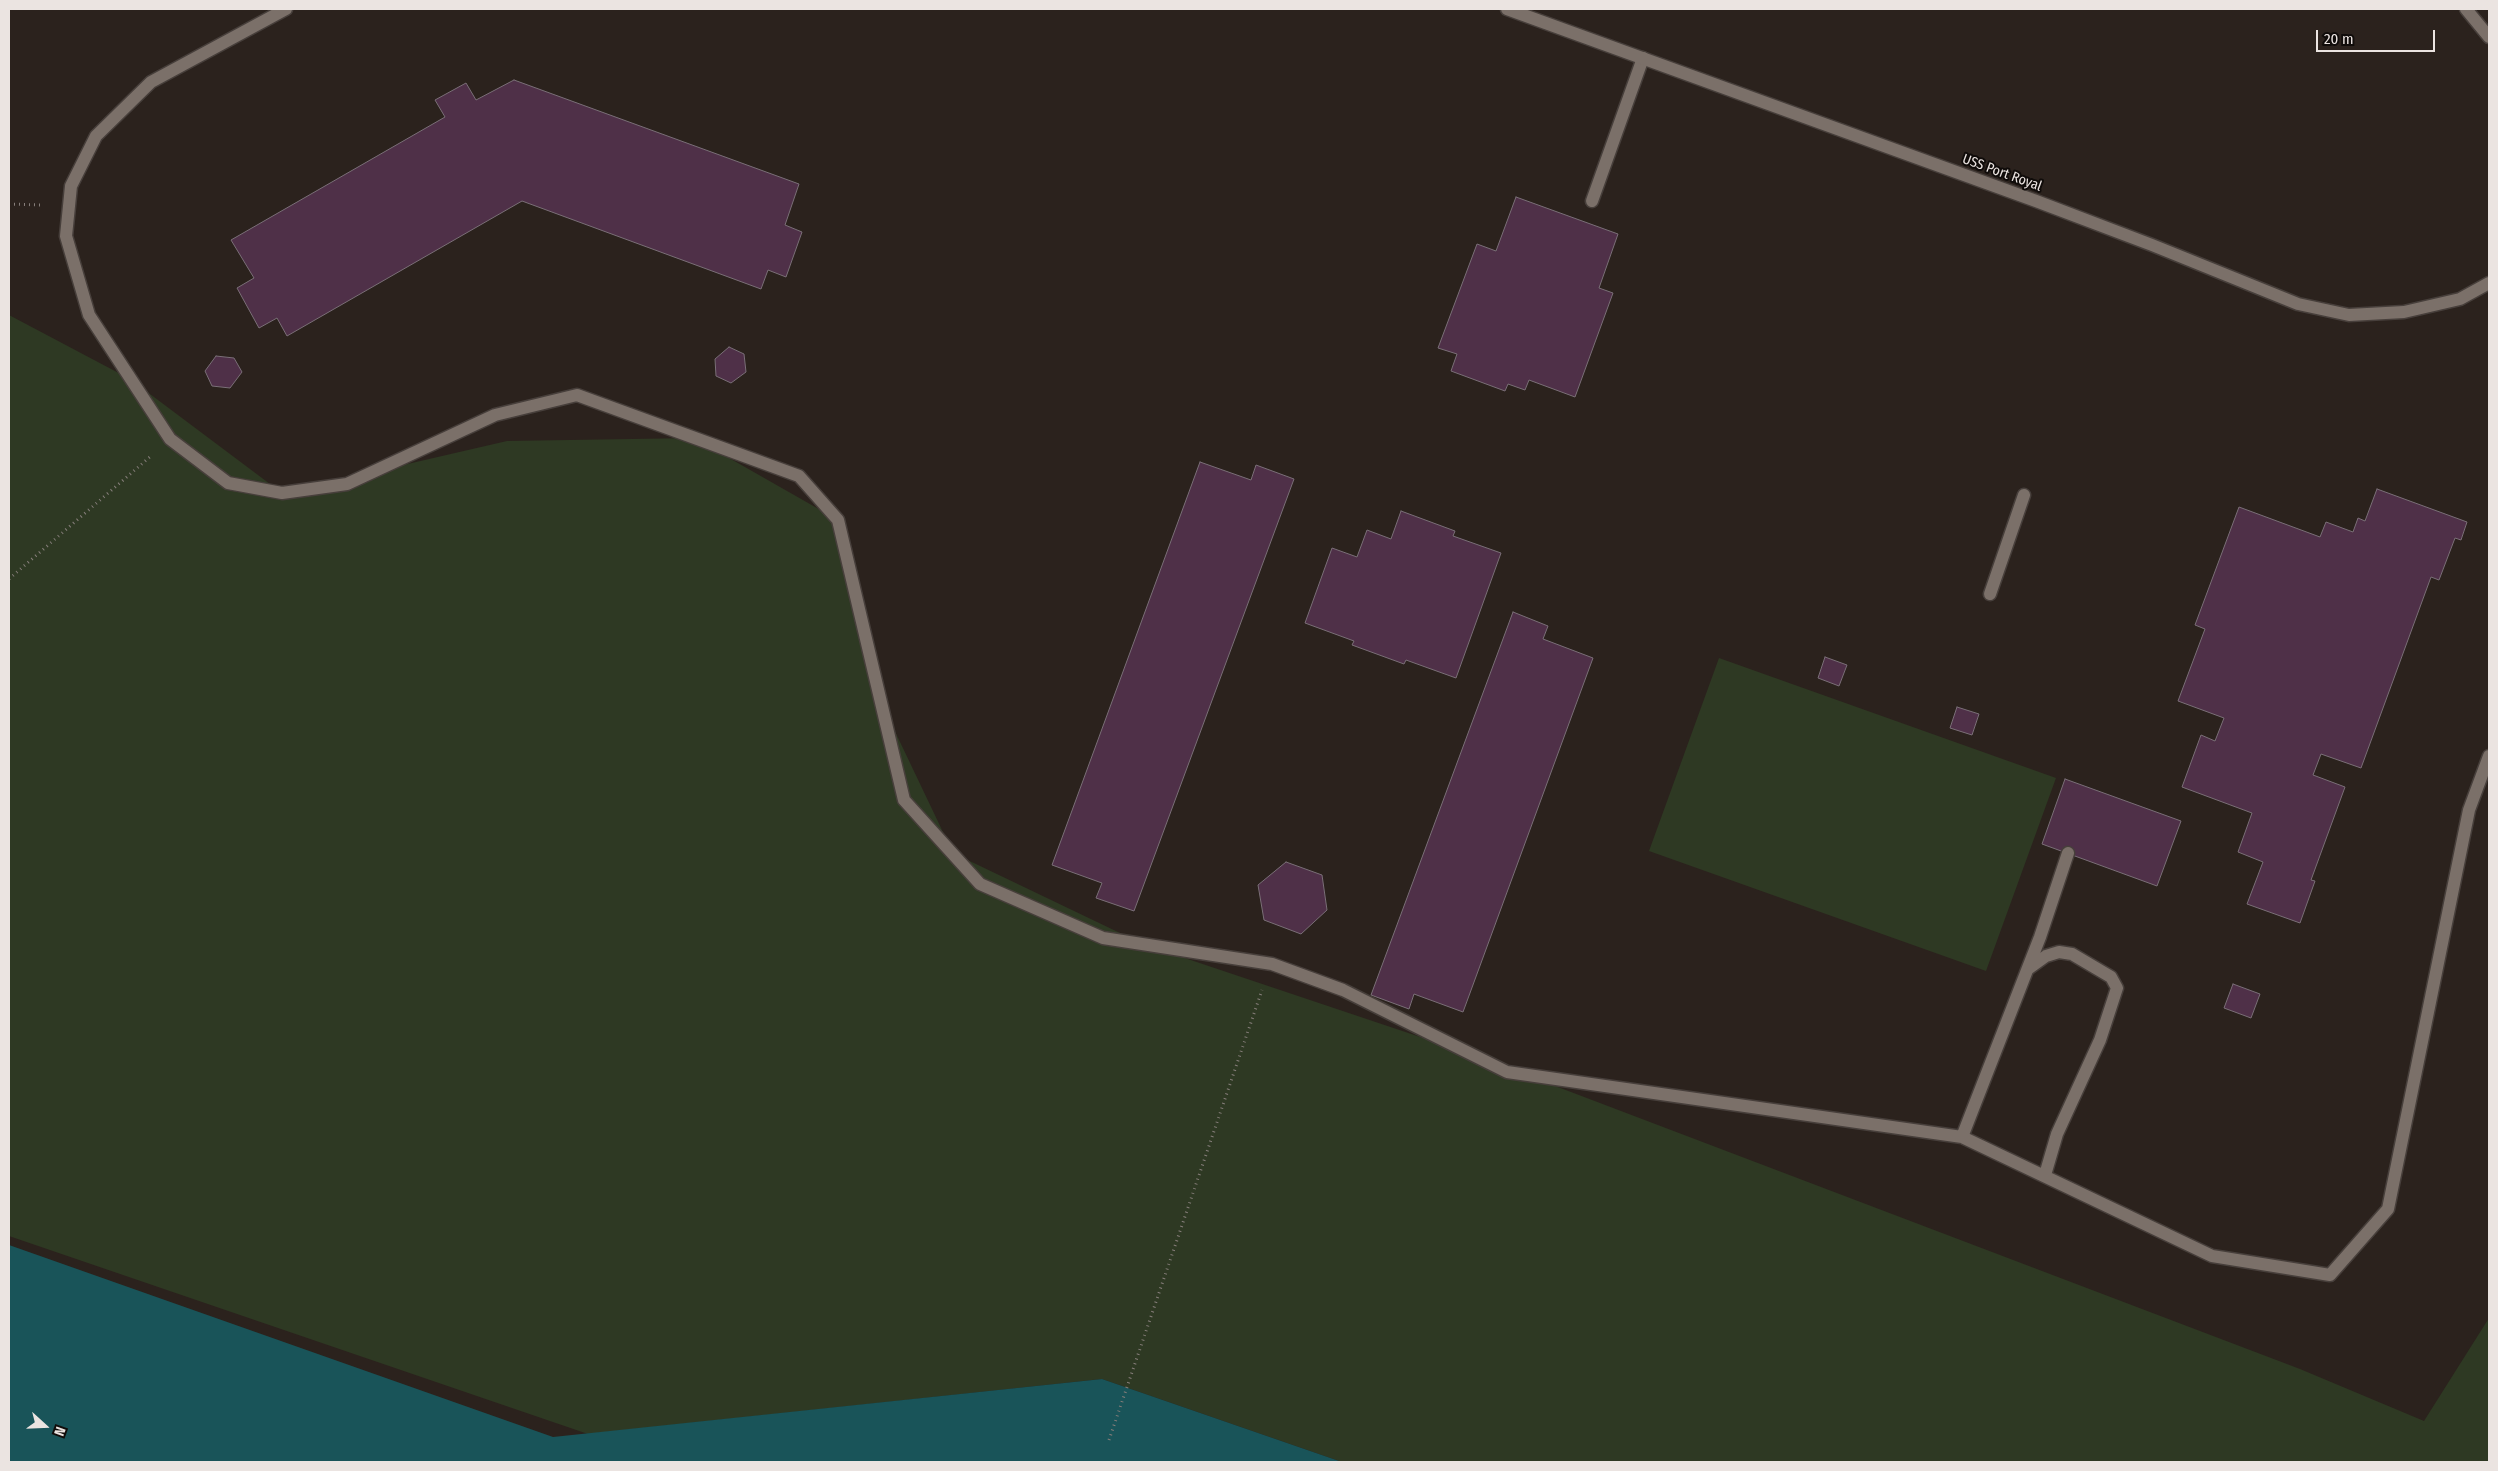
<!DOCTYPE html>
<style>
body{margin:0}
#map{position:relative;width:2498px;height:1471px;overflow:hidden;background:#2b221d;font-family:"Fira Sans Condensed",sans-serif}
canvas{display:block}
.frame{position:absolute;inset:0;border:10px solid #ebe4e1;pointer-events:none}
.north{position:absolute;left:20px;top:1401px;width:50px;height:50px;-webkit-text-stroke:4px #100c0a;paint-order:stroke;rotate:110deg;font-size:14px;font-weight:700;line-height:20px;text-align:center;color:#ebe4e1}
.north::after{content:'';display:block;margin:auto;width:18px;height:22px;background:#ebe4e1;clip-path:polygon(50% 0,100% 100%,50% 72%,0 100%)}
.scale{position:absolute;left:2316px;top:30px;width:119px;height:22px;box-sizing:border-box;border:2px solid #ebe4e1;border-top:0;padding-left:6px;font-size:15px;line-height:18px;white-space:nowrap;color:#ebe4e1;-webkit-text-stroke:4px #100c0a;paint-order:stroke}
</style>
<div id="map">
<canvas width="2498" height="1471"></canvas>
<div class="frame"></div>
<div class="north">N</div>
<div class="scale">20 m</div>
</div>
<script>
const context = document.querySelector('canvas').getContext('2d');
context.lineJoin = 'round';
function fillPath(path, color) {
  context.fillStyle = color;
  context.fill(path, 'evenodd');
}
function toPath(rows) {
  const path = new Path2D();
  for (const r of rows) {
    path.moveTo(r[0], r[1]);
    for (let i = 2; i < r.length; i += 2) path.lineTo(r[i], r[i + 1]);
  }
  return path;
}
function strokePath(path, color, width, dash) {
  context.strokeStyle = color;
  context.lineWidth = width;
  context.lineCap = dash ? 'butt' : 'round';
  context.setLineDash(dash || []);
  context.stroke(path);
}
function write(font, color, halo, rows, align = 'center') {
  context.font = font + ' "Fira Sans Condensed",sans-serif';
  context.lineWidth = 4;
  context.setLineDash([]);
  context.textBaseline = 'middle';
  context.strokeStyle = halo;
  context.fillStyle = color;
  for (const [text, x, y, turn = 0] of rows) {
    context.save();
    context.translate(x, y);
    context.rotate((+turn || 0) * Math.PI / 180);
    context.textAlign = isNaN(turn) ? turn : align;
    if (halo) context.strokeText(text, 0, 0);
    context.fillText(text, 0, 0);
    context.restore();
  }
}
const green = toPath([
 [9,315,130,379,282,493,507,441,694,438,838,520,880,700,953,853,1143,944,1471,1054,2300,1369,2424,1421,2489,1318,2489,1462,1342,1462,1102,1379,588,1434,9,1236],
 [1719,658,2056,778,1986,971,1649,851]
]);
const water = toPath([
 [9,1245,553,1437,1102,1379,1342,1462,9,1462]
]);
const building = toPath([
 [514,80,799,184,785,225,802,232,786,277,768,270,761,289,522,201,287,336,277,318,259,328,237,288,254,278,231,240,445,117,435,100,466,83,476,100,514,80],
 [1516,197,1618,234,1599,288,1613,293,1575,397,1529,380,1525,390,1508,384,1505,391,1451,371,1457,354,1438,348,1477,244,1496,251,1516,197],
 [729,347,744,354,746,372,731,383,716,376,715,359,729,347],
 [216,356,234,358,242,372,230,388,212,386,205,371,216,356],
 [1200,462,1251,480,1256,465,1294,479,1134,911,1096,898,1102,883,1052,865,1200,462],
 [2377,489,2467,522,2461,540,2455,538,2439,580,2431,577,2361,768,2321,754,2313,775,2345,787,2311,880,2315,881,2300,923,2247,904,2263,862,2238,852,2252,813,2182,787,2201,735,2215,741,2224,718,2178,701,2205,629,2195,625,2239,507,2320,537,2326,522,2353,532,2358,518,2365,521,2377,489],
 [1401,511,1455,531,1453,536,1501,553,1456,678,1406,660,1404,664,1352,645,1354,641,1305,623,1332,548,1357,557,1367,530,1391,539,1401,511],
 [1513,612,1548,626,1543,639,1593,658,1463,1012,1414,994,1409,1009,1371,995,1513,612],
 [1825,657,1847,665,1839,686,1818,678,1825,657],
 [1957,707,1979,714,1972,735,1950,728,1957,707],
 [2065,779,2181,821,2157,886,2042,844,2065,779],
 [1286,862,1322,875,1327,910,1301,934,1264,920,1258,885,1286,862],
 [2233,984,2260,994,2251,1018,2224,1008,2233,984]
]);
const path = toPath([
 [9,204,41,205],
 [9,579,151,456],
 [1109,1440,1262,990]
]);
const lane = toPath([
 [286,9,151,82,96,136,71,186,66,236,89,315,170,439,228,483,282,493,347,484,495,415,577,395,799,476,838,520,904,800,980,884,1103,938,1272,964,1343,990,1507,1072,1962,1137,2212,1256,2330,1275,2388,1209,2469,810,2489,756],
 [1592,201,1643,58],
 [1990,594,2024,495],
 [2028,969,2046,956,2059,952,2072,954,2111,977,2117,988,2100,1040,2057,1134,2045,1175],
 [1962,1137,2040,937,2068,853]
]);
const street = toPath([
 [1507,9,2036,201,2152,245,2298,304,2349,315,2404,312,2460,299,2489,283],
 [2466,9,2489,37]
]);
const streetNames = [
 ["USS Port Royal",2002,173,20]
];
fillPath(green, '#2e3923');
fillPath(water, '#195459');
fillPath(building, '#4f3048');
strokePath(building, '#7a6f77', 1);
strokePath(lane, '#473f3b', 15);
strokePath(street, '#473f3b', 15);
strokePath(path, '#867e7a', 3, [1, 4]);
strokePath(lane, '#7b7069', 12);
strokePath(street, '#7b7069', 12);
write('14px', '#ebe4e1', '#100c0a', streetNames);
</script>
